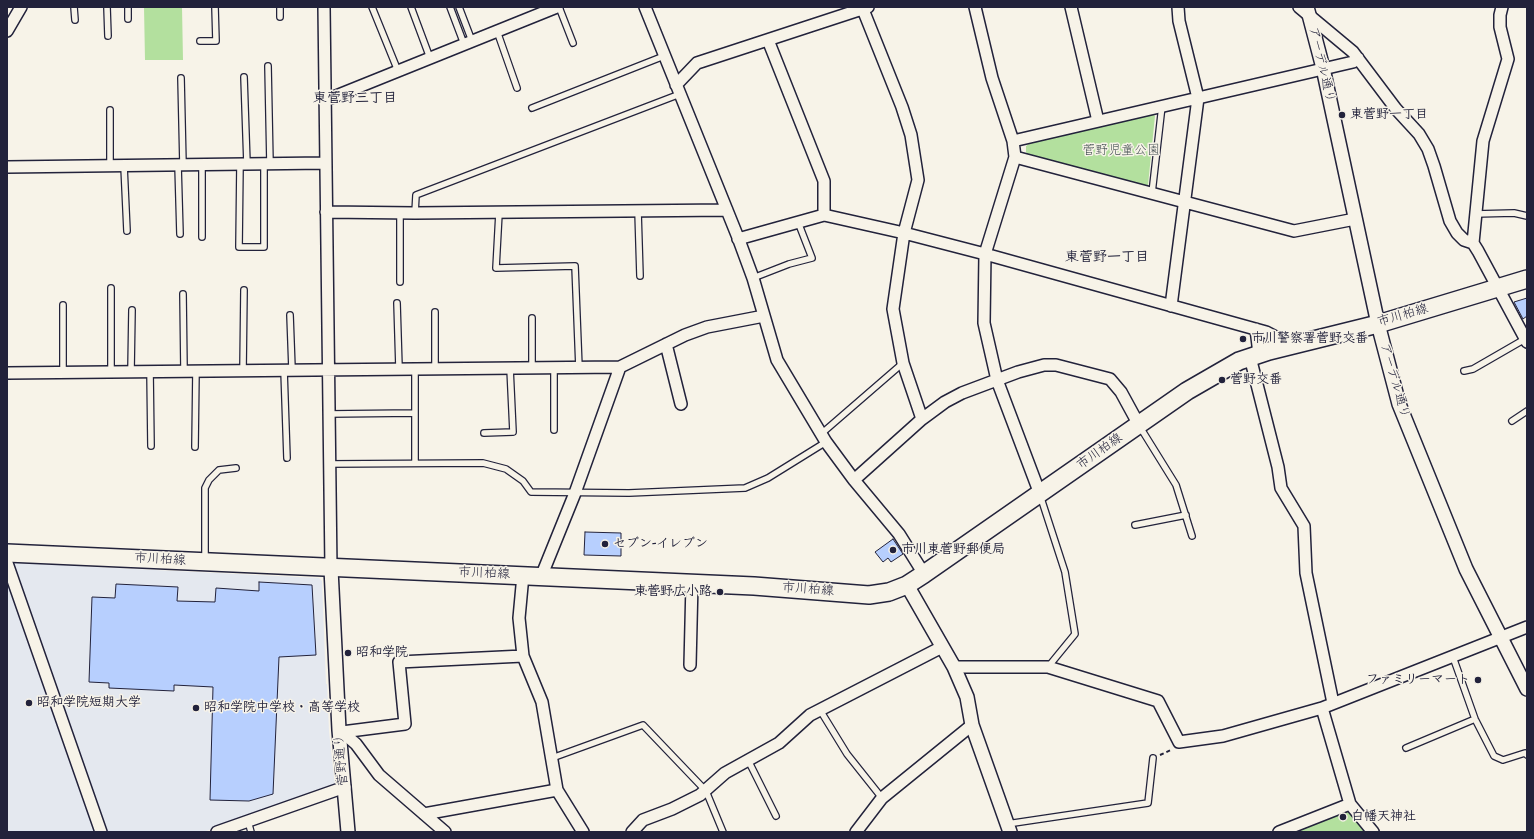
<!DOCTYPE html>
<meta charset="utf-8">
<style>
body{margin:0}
#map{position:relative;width:1534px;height:839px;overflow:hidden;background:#f7f3e8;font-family:"Architects Daughter",sans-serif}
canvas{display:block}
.frame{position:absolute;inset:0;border:8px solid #22223b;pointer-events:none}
</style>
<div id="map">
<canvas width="1534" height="839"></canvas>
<div class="frame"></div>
</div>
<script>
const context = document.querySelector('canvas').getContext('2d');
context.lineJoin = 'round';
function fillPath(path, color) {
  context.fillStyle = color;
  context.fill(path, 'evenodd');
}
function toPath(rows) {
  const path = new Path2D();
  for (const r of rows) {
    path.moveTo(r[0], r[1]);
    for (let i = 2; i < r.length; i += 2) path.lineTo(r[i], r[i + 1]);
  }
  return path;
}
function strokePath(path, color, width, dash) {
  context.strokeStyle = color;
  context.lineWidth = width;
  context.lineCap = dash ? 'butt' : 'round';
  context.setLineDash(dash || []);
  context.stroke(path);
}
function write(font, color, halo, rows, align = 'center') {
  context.font = font + ' "Architects Daughter","Klee One",sans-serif';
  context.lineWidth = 3;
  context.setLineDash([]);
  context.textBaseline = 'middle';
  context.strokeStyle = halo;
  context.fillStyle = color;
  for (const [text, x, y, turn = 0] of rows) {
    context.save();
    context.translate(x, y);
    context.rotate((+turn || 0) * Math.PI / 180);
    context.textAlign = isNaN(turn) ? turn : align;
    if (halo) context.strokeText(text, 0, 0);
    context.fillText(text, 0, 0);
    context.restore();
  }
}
const built = toPath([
 [14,561,94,567,319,578,322,581,326,684,327,684,329,731,335,786,203,832,108,832,13,567],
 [7,574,95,832,7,832]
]);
const green = toPath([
 [144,7,182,7,183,60,145,60],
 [1153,114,1155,116,1148,185,1143,188,1029,157,1026,152,1026,146,1030,143],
 [1350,804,1373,832,1279,832]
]);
const building = toPath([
 [1527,298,1527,316,1523,319,1514,302,1527,298],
 [585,532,621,533,621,556,584,555,585,532],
 [893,539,903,554,891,562,888,558,883,562,875,552,893,539],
 [259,582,312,585,316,655,279,657,273,794,249,801,210,800,213,687,174,685,174,691,109,688,109,683,89,682,92,597,115,598,116,584,178,587,177,601,215,602,216,588,259,591,259,582]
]);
const path = toPath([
 [1160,755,1171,750]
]);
const service = toPath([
 [74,7,75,20],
 [107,7,108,36],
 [128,7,128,19],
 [372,7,398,71],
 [411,7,430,58],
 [450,7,464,44],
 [459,7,472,41],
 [559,7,573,43],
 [280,17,280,7],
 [497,31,517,88],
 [200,41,216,41,215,7],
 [268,66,270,164],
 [244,77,247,164],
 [181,78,183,165],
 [532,108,664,56],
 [240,164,239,247,264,247,264,164],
 [178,165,180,234],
 [110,166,110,110],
 [124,166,127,231],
 [1152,193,1162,106],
 [638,211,640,276],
 [400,213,400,282],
 [415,213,416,195,680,94],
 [499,213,496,268,575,266,579,368],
 [1475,214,1514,213,1527,216],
 [202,237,202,165],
 [753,278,789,264,812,258,798,222],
 [183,294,184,370],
 [397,303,399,368],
 [435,312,435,368],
 [290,315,292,369],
 [532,318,532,368],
 [415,369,415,463],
 [131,370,132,310],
 [243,370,244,290],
 [284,370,287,458],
 [63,371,63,305],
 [111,371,111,288],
 [150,371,151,446],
 [1464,371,1473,369,1525,339],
 [328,414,415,413],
 [1512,421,1527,411],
 [1140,427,1176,485,1192,536],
 [554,430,554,367],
 [484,433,513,432,510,368],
 [821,434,903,363],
 [195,447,196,370],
 [328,464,483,463,506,469,523,481,531,492,629,493,745,488,768,478,826,442],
 [1040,495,1065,572,1075,634,1048,667],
 [1135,525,1186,515],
 [205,560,205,488,209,480,219,470,236,468],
 [1453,657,1475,719,1494,756,1503,760,1525,753,1527,755],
 [820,710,847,754,882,798],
 [1406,748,1475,719],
 [552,758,643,725,706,791,723,832],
 [748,760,776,816],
 [248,821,251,832],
 [1007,824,1148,803,1153,758]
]);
const minor = toPath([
 [324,7,331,569],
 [645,7,739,240,753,278,777,360,826,442,854,480,899,534,924,574],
 [862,7,902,107,911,135,918,180,904,233,893,309,903,363,922,419],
 [975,7,992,78,1013,141,1015,157,985,254,984,323,997,380,1040,494],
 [1071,7,1098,121],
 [1299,7,1353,52,1396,109,1419,134,1428,149,1434,166,1450,221,1457,233,1464,240,1473,243,1478,251,1527,342],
 [7,31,21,7],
 [768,40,824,181,824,215],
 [676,85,697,63,868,7],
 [326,100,557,7],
 [1013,141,1353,62,1358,58],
 [1015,157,1294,231,1355,219],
 [7,167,325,163],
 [326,212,415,213,727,210],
 [738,239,824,215,904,233,985,254,1266,332,1291,345],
 [1473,243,1483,141,1508,59,1500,27,1500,15,1502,7],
 [1171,306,1198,98,1179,21,1178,7],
 [1256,329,1259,354],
 [666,344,681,404],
 [1250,357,1278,467,1281,488,1304,526,1306,573,1333,703],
 [7,373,620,367,685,335,707,327,764,316],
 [854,480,922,419,945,402,962,393,1018,372,1044,365,1056,365,1110,379,1121,392,1139,425],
 [7,563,101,832],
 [523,575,519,618,523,656,542,702,557,790,583,832],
 [541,577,575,493,620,367],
 [690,665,692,583],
 [954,667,1048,667,1158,701,1179,742,1223,736,1322,708,1527,627],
 [1322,708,1350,804,1373,832],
 [340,730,356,744,379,775,445,832],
 [342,732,405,724,399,662,523,656],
 [424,814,557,790],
 [217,832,345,787],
 [632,832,643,820,672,809,700,795,725,773,779,743,810,715,942,647],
 [856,832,882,798,972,725],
 [1279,832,1350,804]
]);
const tertiary = toPath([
 [1307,7,1323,68,1378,324,1399,404,1466,569,1527,689],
 [331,569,339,730,348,832],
 [907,585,954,667,967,697,972,725,1010,832]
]);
const primary = toPath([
 [7,553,754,586,869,595,889,592,907,585,924,574,1187,391,1239,361,1269,351,1378,324,1527,279]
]);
const markers = [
 [1342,115,4,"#22223b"],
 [1243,339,4,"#22223b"],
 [1222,380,4,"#22223b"],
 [605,544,4,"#22223b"],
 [893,550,4,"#22223b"],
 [720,592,4,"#22223b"],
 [348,653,4,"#22223b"],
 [1478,680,4,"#22223b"],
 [29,703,4,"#22223b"],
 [196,708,4,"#22223b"],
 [1343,817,4,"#22223b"]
];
const streetNames = [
 ["アーデル通り",1321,65,77],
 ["市川柏線",1403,316,-16],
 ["アーデル通り",1394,381,74],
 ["市川柏線",1100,452,-35],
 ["市川柏線",160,560,3],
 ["市川柏線",484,574,2],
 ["市川柏線",808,590,4],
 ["菅野通り",342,760,-95]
];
const poiNames = [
 ["東菅野一丁目",1350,115],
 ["市川警察署菅野交番",1251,339],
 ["菅野交番",1230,380],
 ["セブン-イレブン",613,544],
 ["市川東菅野郵便局",901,550],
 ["東菅野広小路",712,592,"right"],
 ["昭和学院",356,653],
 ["ファミリーマート",1470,680,"right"],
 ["昭和学院短期大学",37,703],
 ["昭和学院中学校・高等学校",204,708],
 ["白幡天神社",1351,817]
];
const parkNames = [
 ["菅野児童公園",1121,151]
];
const neighbourhoodNames = [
 ["東菅野三丁目",355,99],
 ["東菅野一丁目",1107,258]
];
fillPath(built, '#e4e8ef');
fillPath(green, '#b3e09e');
fillPath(building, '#b7cffe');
strokePath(building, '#22223b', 1);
strokePath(service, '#22223b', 8);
strokePath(minor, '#22223b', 14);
strokePath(tertiary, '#22223b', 16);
strokePath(primary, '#22223b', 20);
strokePath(path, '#22223b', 2, [4, 3]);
strokePath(service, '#f7f3e8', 5.5);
strokePath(minor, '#f7f3e8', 11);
strokePath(tertiary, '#f7f3e8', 13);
strokePath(primary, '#f7f3e8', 17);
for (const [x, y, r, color] of markers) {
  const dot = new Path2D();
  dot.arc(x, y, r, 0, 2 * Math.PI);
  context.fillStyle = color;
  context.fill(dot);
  strokePath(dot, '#f7f3e8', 1.5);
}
write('13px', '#22223b', '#f7f3e8', streetNames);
write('bold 13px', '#22223b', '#f7f3e8', poiNames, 'left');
write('13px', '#465254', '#f7f3e8', parkNames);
write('bold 14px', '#22223b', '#f7f3e8', neighbourhoodNames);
</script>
